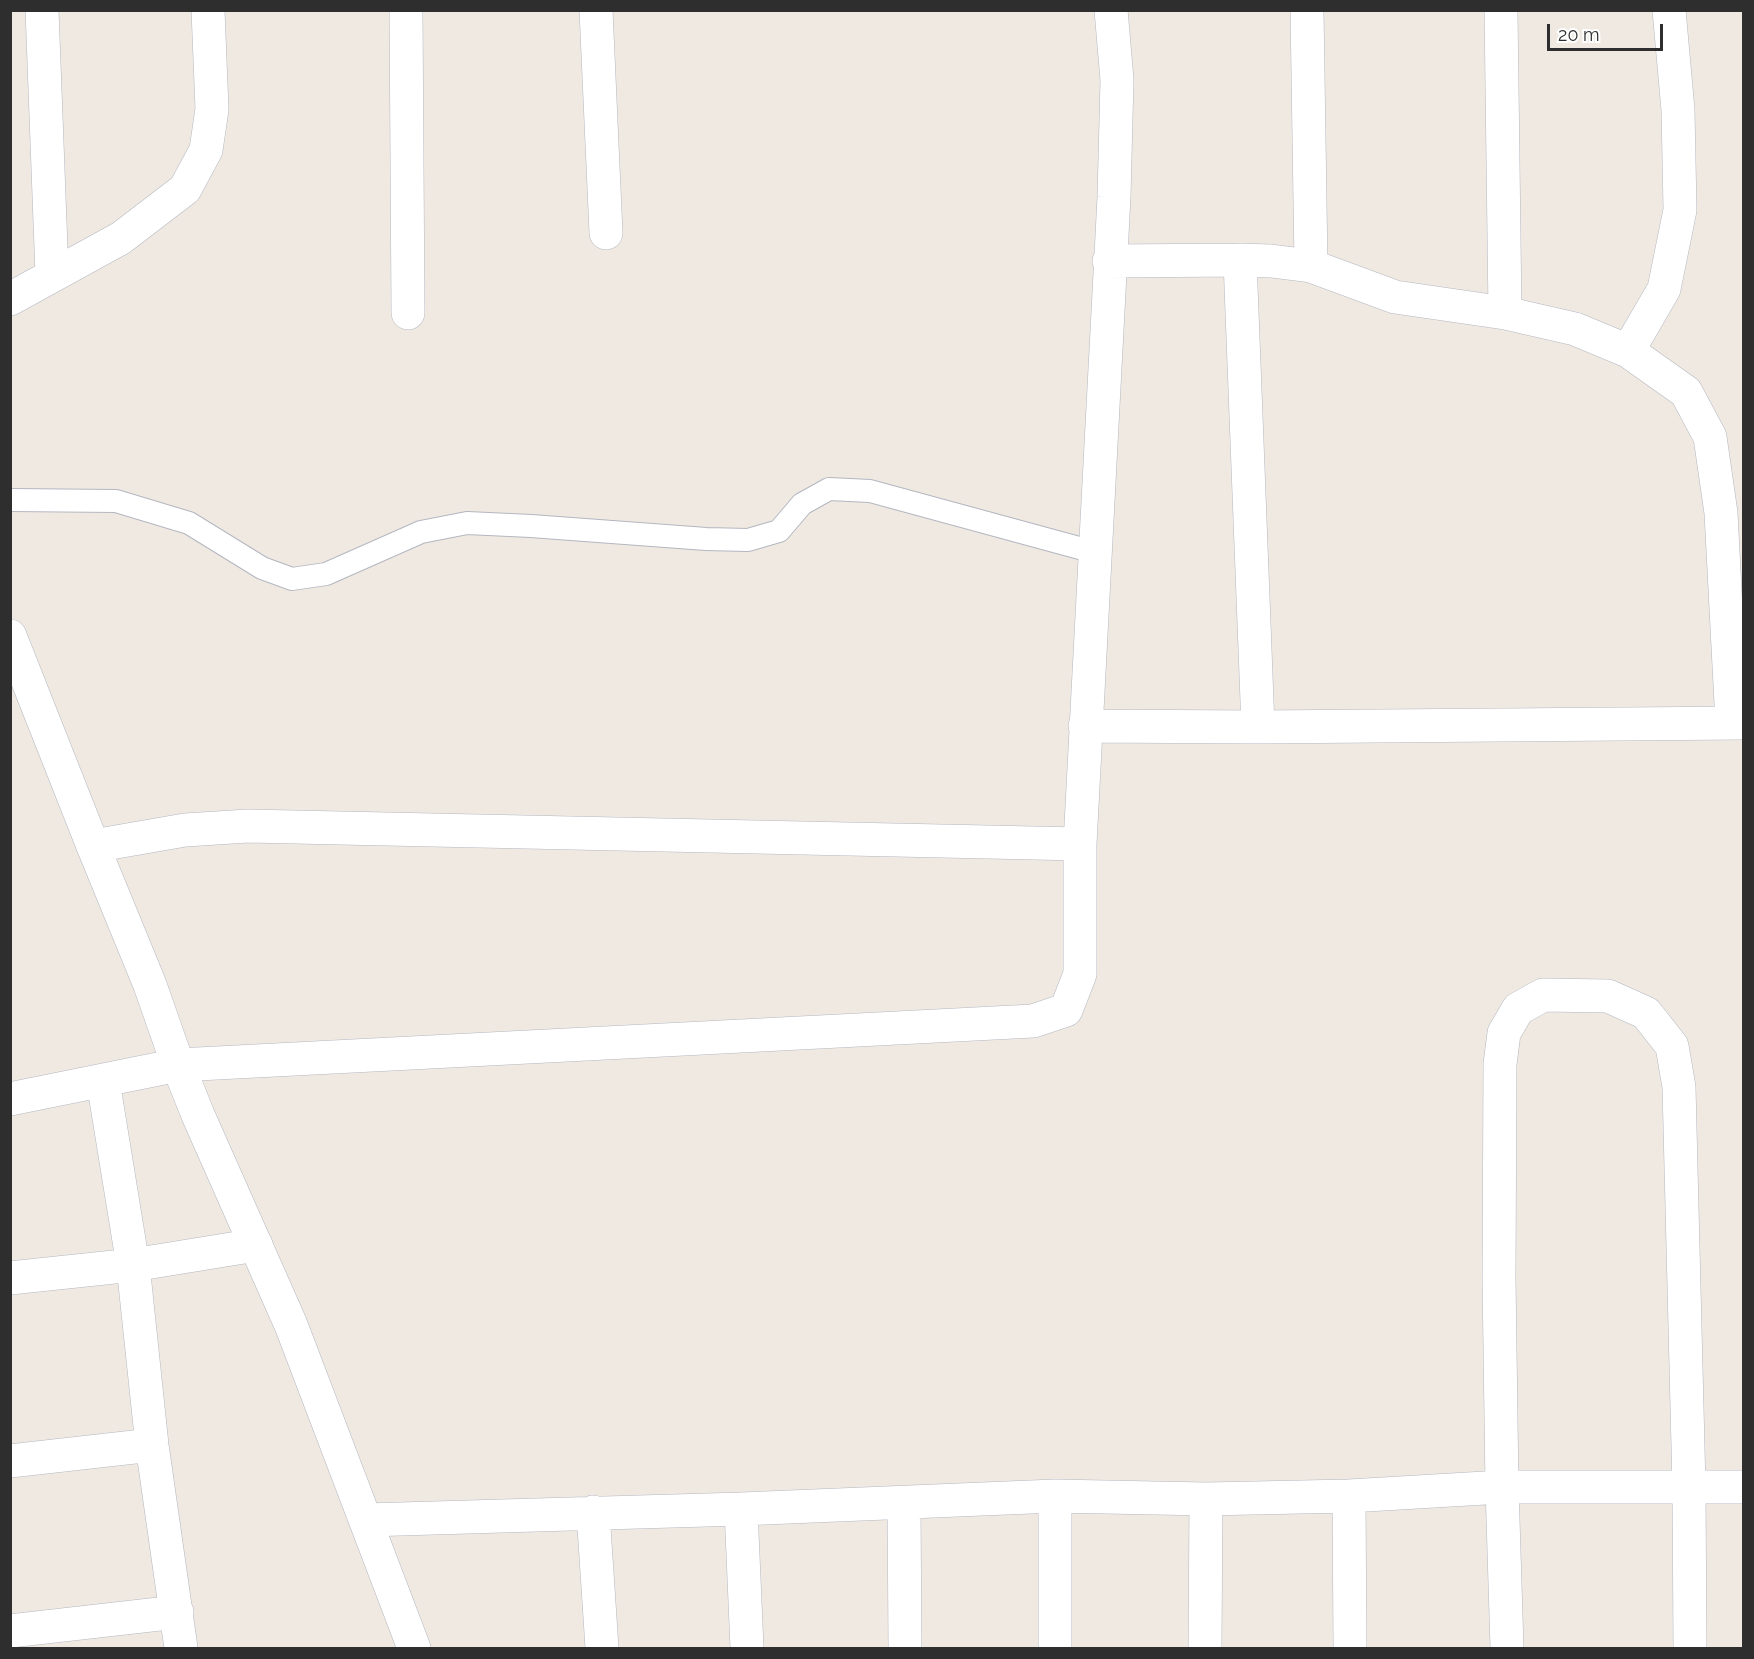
<!DOCTYPE html>
<style>
body{margin:0}
#map{position:relative;width:1754px;height:1659px;overflow:hidden;background:#efe9e1;font-family:Raleway,sans-serif}
canvas{display:block}
.frame{position:absolute;inset:0;border:12px solid #2e2e2e;pointer-events:none}
.scale{position:absolute;left:1547px;top:24px;width:116px;height:27px;box-sizing:border-box;border:3px solid #2e2e2e;border-top:0;padding-left:8px;font-size:18px;line-height:21px;white-space:nowrap;color:#2e2e2e;-webkit-text-stroke:4px #fff;paint-order:stroke}
</style>
<div id="map">
<canvas width="1754" height="1659"></canvas>
<div class="frame"></div>
<div class="scale">20 m</div>
</div>
<script>
const context = document.querySelector('canvas').getContext('2d');
context.lineJoin = 'round';
function toPath(rows) {
  const path = new Path2D();
  for (const r of rows) {
    path.moveTo(r[0], r[1]);
    for (let i = 2; i < r.length; i += 2) path.lineTo(r[i], r[i + 1]);
  }
  return path;
}
function strokePath(path, color, width, dash) {
  context.strokeStyle = color;
  context.lineWidth = width;
  context.lineCap = dash ? 'butt' : 'round';
  context.setLineDash(dash || []);
  context.stroke(path);
}
const service = toPath([
 [10,500,116,501,189,523,262,568,292,579,326,574,421,532,467,523,531,526,706,539,748,540,779,531,802,504,829,489,870,491,1094,552]
]);
const minor = toPath([
 [42,10,52,275],
 [406,10,408,313],
 [596,10,606,233],
 [1307,10,1311,266],
 [1501,10,1505,313],
 [1240,260,1258,727],
 [1109,261,1240,260,1271,261,1311,266,1395,297,1505,313,1575,329,1628,351,1686,392,1710,437,1721,513,1732,723],
 [10,299,121,238,185,189,206,150,212,109,208,10],
 [1628,351,1664,289,1680,210,1678,110,1669,10],
 [1085,726,1258,727,1744,723],
 [93,846,185,830,248,826,1080,844],
 [103,1081,133,1265,152,1445,181,1648],
 [10,1099,178,1065,1033,1021,1066,1010,1080,974,1080,844,1114,197,1117,80,1111,10],
 [10,1278,133,1265,256,1245],
 [10,1461,152,1445],
 [1055,1496,1055,1648],
 [1349,1496,1350,1648],
 [904,1503,905,1648],
 [741,1509,747,1648],
 [593,1512,602,1648],
 [366,1520,741,1509,1055,1496,1206,1499,1349,1496,1502,1487,1744,1487],
 [10,1631,177,1612],
 [1205,1648,1206,1499],
 [1507,1648,1502,1487,1499,1279,1500,1064,1504,1033,1518,1009,1543,995,1608,996,1646,1013,1672,1046,1679,1087,1689,1487,1690,1648]
]);
const secondary = toPath([
 [10,636,93,846,150,985,178,1065,198,1115,291,1325,414,1648]
]);
strokePath(service, '#b4b7c1', 24);
strokePath(minor, '#b4b7c1', 34);
strokePath(secondary, '#b4b7c1', 34);
strokePath(service, '#fff', 22);
strokePath(minor, '#fff', 33);
strokePath(secondary, '#fff', 33);
</script>
